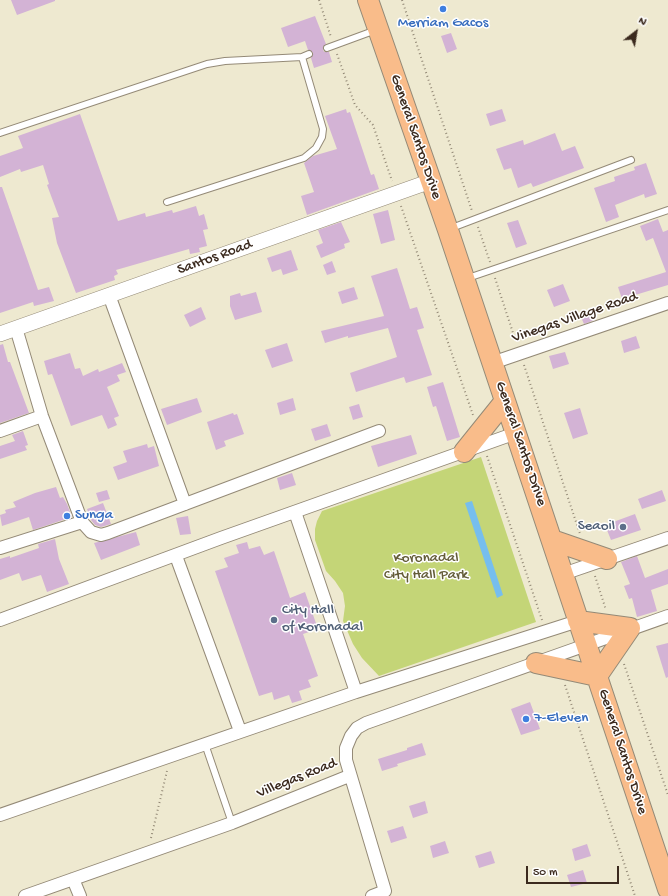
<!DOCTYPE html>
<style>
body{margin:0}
#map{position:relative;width:668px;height:896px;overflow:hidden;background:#eee9d0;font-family:"Gochi Hand",sans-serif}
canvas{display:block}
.north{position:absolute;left:616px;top:12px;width:40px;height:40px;-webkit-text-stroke:3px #fff;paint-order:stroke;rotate:31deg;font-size:11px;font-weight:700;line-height:16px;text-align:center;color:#3b2a1e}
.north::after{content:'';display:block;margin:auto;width:14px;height:18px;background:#3b2a1e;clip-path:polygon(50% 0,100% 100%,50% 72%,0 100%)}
.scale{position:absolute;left:526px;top:866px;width:93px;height:18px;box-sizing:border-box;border:2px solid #3b2a1e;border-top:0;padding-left:5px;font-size:12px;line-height:14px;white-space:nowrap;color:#3b2a1e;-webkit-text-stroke:3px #fff;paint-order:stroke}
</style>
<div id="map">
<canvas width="668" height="896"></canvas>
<div class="north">N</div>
<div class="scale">50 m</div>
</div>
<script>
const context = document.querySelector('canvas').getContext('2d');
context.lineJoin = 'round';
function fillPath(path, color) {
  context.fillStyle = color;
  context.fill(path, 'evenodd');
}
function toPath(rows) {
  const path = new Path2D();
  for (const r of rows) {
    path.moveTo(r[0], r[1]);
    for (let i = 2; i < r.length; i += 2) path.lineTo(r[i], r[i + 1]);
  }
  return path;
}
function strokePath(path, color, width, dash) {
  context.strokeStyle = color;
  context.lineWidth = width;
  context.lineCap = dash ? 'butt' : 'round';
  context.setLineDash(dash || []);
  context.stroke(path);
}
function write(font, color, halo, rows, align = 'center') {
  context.font = font + ' "Gochi Hand",sans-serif';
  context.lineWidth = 3;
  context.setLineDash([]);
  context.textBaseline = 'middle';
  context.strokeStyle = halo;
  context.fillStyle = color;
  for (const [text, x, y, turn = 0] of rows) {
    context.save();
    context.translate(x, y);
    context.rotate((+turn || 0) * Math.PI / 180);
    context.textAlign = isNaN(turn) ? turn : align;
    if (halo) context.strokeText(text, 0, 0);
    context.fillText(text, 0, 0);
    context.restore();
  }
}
const green = toPath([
 [481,457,536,622,379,676,362,658,353,644,343,621,345,606,343,593,335,581,326,571,315,540,315,529,317,521,322,511]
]);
const water = toPath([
 [472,501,503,595,497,598,465,503]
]);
const building = toPath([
 [11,0,55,0,55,1,17,15],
 [315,16,326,44,323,49,324,52,329,52,332,62,314,68,311,58,313,53,308,50,305,41,288,47,281,28],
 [451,33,457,49,447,53,441,36],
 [346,109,347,113,350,112,371,175,374,174,379,189,307,215,301,196,314,192,304,163,313,156,337,149,325,116],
 [502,109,506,121,490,126,486,114],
 [80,114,118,221,145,213,146,217,172,210,173,213,196,206,199,216,204,214,208,229,203,230,207,246,199,248,200,252,190,254,189,249,116,270,118,274,114,276,115,280,76,293,57,243,52,218,59,217,47,185,49,184,43,165,21,172,20,169,0,177,0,156,23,148,18,136],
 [555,133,562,151,575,146,584,168,533,187,531,183,518,188,511,168,504,170,496,149,523,140,524,145],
 [646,163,657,194,645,198,644,194,615,205,619,217,606,222,594,188,615,181,614,177,635,170,634,167],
 [0,187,2,187,38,290,49,287,54,301,34,306,33,302,0,313],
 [388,210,395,240,381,244,373,214],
 [658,219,663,232,668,230,668,285,622,299,618,287,666,272,653,238,646,241,640,226],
 [518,220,527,244,516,248,507,223],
 [341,222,350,242,344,244,345,248,321,258,316,246,323,243,318,230],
 [291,250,298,270,283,275,281,269,272,272,267,258],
 [332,261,336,272,327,275,323,265],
 [397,268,410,309,417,307,424,328,417,330,432,375,406,383,404,377,356,392,350,373,397,357,388,328,348,338,348,336,325,343,321,331,384,316,371,276],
 [563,284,570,301,554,307,547,290],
 [354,287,358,299,342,304,338,292],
 [256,292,262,312,235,320,230,306,230,296,240,293,241,296],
 [201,307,206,319,190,327,184,315],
 [591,311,595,320,584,324,580,315],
 [636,336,640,348,624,353,621,341],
 [287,343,293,361,272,368,265,350],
 [3,344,8,362,10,362,29,413,0,423,0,345],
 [565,352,569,364,553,369,549,356],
 [70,353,75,369,80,368,83,376,98,369,99,372,122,363,126,372,117,375,120,381,107,387,119,416,114,418,117,425,108,429,102,415,71,426,52,374,48,375,44,361],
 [443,382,460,437,447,441,436,406,433,407,427,387],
 [197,398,202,412,167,425,161,409],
 [293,398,296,410,280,415,277,403],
 [359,404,363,417,353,420,349,407],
 [580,408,588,434,573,439,564,413],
 [233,413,234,415,237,414,244,434,224,441,226,446,216,450,207,422],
 [327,424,331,436,315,441,311,429],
 [23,431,28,445,25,446,27,450,0,459,0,446,15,441,12,435],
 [411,435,417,454,378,467,371,446],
 [147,444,148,448,154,446,159,466,118,480,113,467,127,462,123,451],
 [292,473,296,485,280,490,277,478],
 [56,487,60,498,63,497,67,504,72,517,33,530,29,517,2,526,0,515,6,513,5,510,16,507,13,502,35,493],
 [107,490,110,499,99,502,96,493],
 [662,490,666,501,642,509,638,499],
 [103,503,111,524,101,527,95,525,91,520,87,509],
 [635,514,641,530,611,540,605,525],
 [188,516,191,534,180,535,176,518],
 [136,532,140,545,101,560,94,543],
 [55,539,59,559,69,584,47,592,41,575,22,581,19,573,0,580,0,559,10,556,10,558,39,548,38,544],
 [247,542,249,549,260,546,264,555,274,551,290,598,305,592,318,629,303,634,318,676,308,680,311,687,299,691,302,700,292,703,289,695,274,700,272,692,259,696,215,571,228,567,224,558,239,553,236,545],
 [637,556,645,578,668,569,668,584,651,590,657,611,637,617,632,598,629,599,624,586,630,584,621,562],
 [668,643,668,677,666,678,656,646],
 [530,702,540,729,521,735,511,709],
 [422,743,426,755,397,764,398,766,382,771,378,759,407,750,407,748],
 [425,801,428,813,413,818,409,806],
 [403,826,407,838,391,843,387,831],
 [445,841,449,853,433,858,430,846],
 [587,844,591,856,575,861,572,849],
 [491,851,495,863,479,868,475,856],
 [583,870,587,883,571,887,567,875]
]);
const path = toPath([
 [319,0,331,37],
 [402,0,472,211],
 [337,54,355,105,373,125,392,181],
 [401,206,473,415],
 [478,227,490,262],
 [495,278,516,342],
 [524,365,580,534],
 [487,456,542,620],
 [595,576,606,610],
 [624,664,668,795],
 [565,685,635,896],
 [151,838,167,771]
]);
const service = toPath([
 [327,48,376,30],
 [0,133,207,64,225,61,302,57,309,54],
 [167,202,304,158,316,148,322,137,323,129,302,57],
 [449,229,631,160],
 [468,278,668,210],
 [205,744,232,823]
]);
const minor = toPath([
 [109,295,185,504],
 [492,363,668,303],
 [0,431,42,416],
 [295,512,356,692],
 [82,522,91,532,101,535,108,533,379,431],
 [0,548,82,522,42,416,16,328],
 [176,556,240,731],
 [563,574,668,538],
 [0,620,221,538,516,433],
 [0,815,356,692,578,621],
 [73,879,80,896],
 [25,896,232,823,349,776],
 [372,896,385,891,346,760,346,748,351,736,357,728,366,723,668,616]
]);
const tertiary = toPath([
 [0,334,431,181]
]);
const trunk = toPath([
 [368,0,448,230,668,889],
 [464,452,505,401],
 [552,540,607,559],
 [578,621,630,628,597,676],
 [536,663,597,676]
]);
const markers = [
 [443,9,4,"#3f7fe0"],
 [67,516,4,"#3f7fe0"],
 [623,527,4,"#5c6f8a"],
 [274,620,4,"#5c6f8a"],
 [526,719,4,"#3f7fe0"]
];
const shopNames = [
 ["Merriam Gacos",443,24,"center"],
 ["Sunga",75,516],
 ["7-Eleven",534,719]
];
const streetNames = [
 ["General Santos Drive",415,137,71],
 ["Santos Road",215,258,-20],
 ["Vinegas Village Road",575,318,-19],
 ["General Santos Drive",520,444,71],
 ["General Santos Drive",622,752,72],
 ["Villegas Road",297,779,-22]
];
const serviceNames = [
 ["Seaoil",615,527],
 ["City Hall",282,611,"left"],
 ["of Koronadal",282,628,"left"]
];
const parkNames = [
 ["Koronadal",426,559],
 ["City Hall Park",426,576]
];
fillPath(green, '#c4d577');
fillPath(water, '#76beee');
fillPath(building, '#d3b3d5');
strokePath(service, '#948a77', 8);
strokePath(minor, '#948a77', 14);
strokePath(tertiary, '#948a77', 16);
strokePath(trunk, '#948a77', 22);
strokePath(path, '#948a77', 2, [1, 3]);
strokePath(service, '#fff', 6);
strokePath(minor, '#fff', 12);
strokePath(tertiary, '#fff', 15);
strokePath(trunk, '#f9bc8a', 20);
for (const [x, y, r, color] of markers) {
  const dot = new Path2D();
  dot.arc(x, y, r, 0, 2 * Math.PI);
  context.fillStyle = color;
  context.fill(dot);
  strokePath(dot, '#fff', 1.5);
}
write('15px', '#366cbe', '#fff', shopNames, 'left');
write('15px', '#3b2a1e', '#fff', streetNames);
write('15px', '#4e5e75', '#fff', serviceNames, 'right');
write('15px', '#645d39', '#fff', parkNames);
</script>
